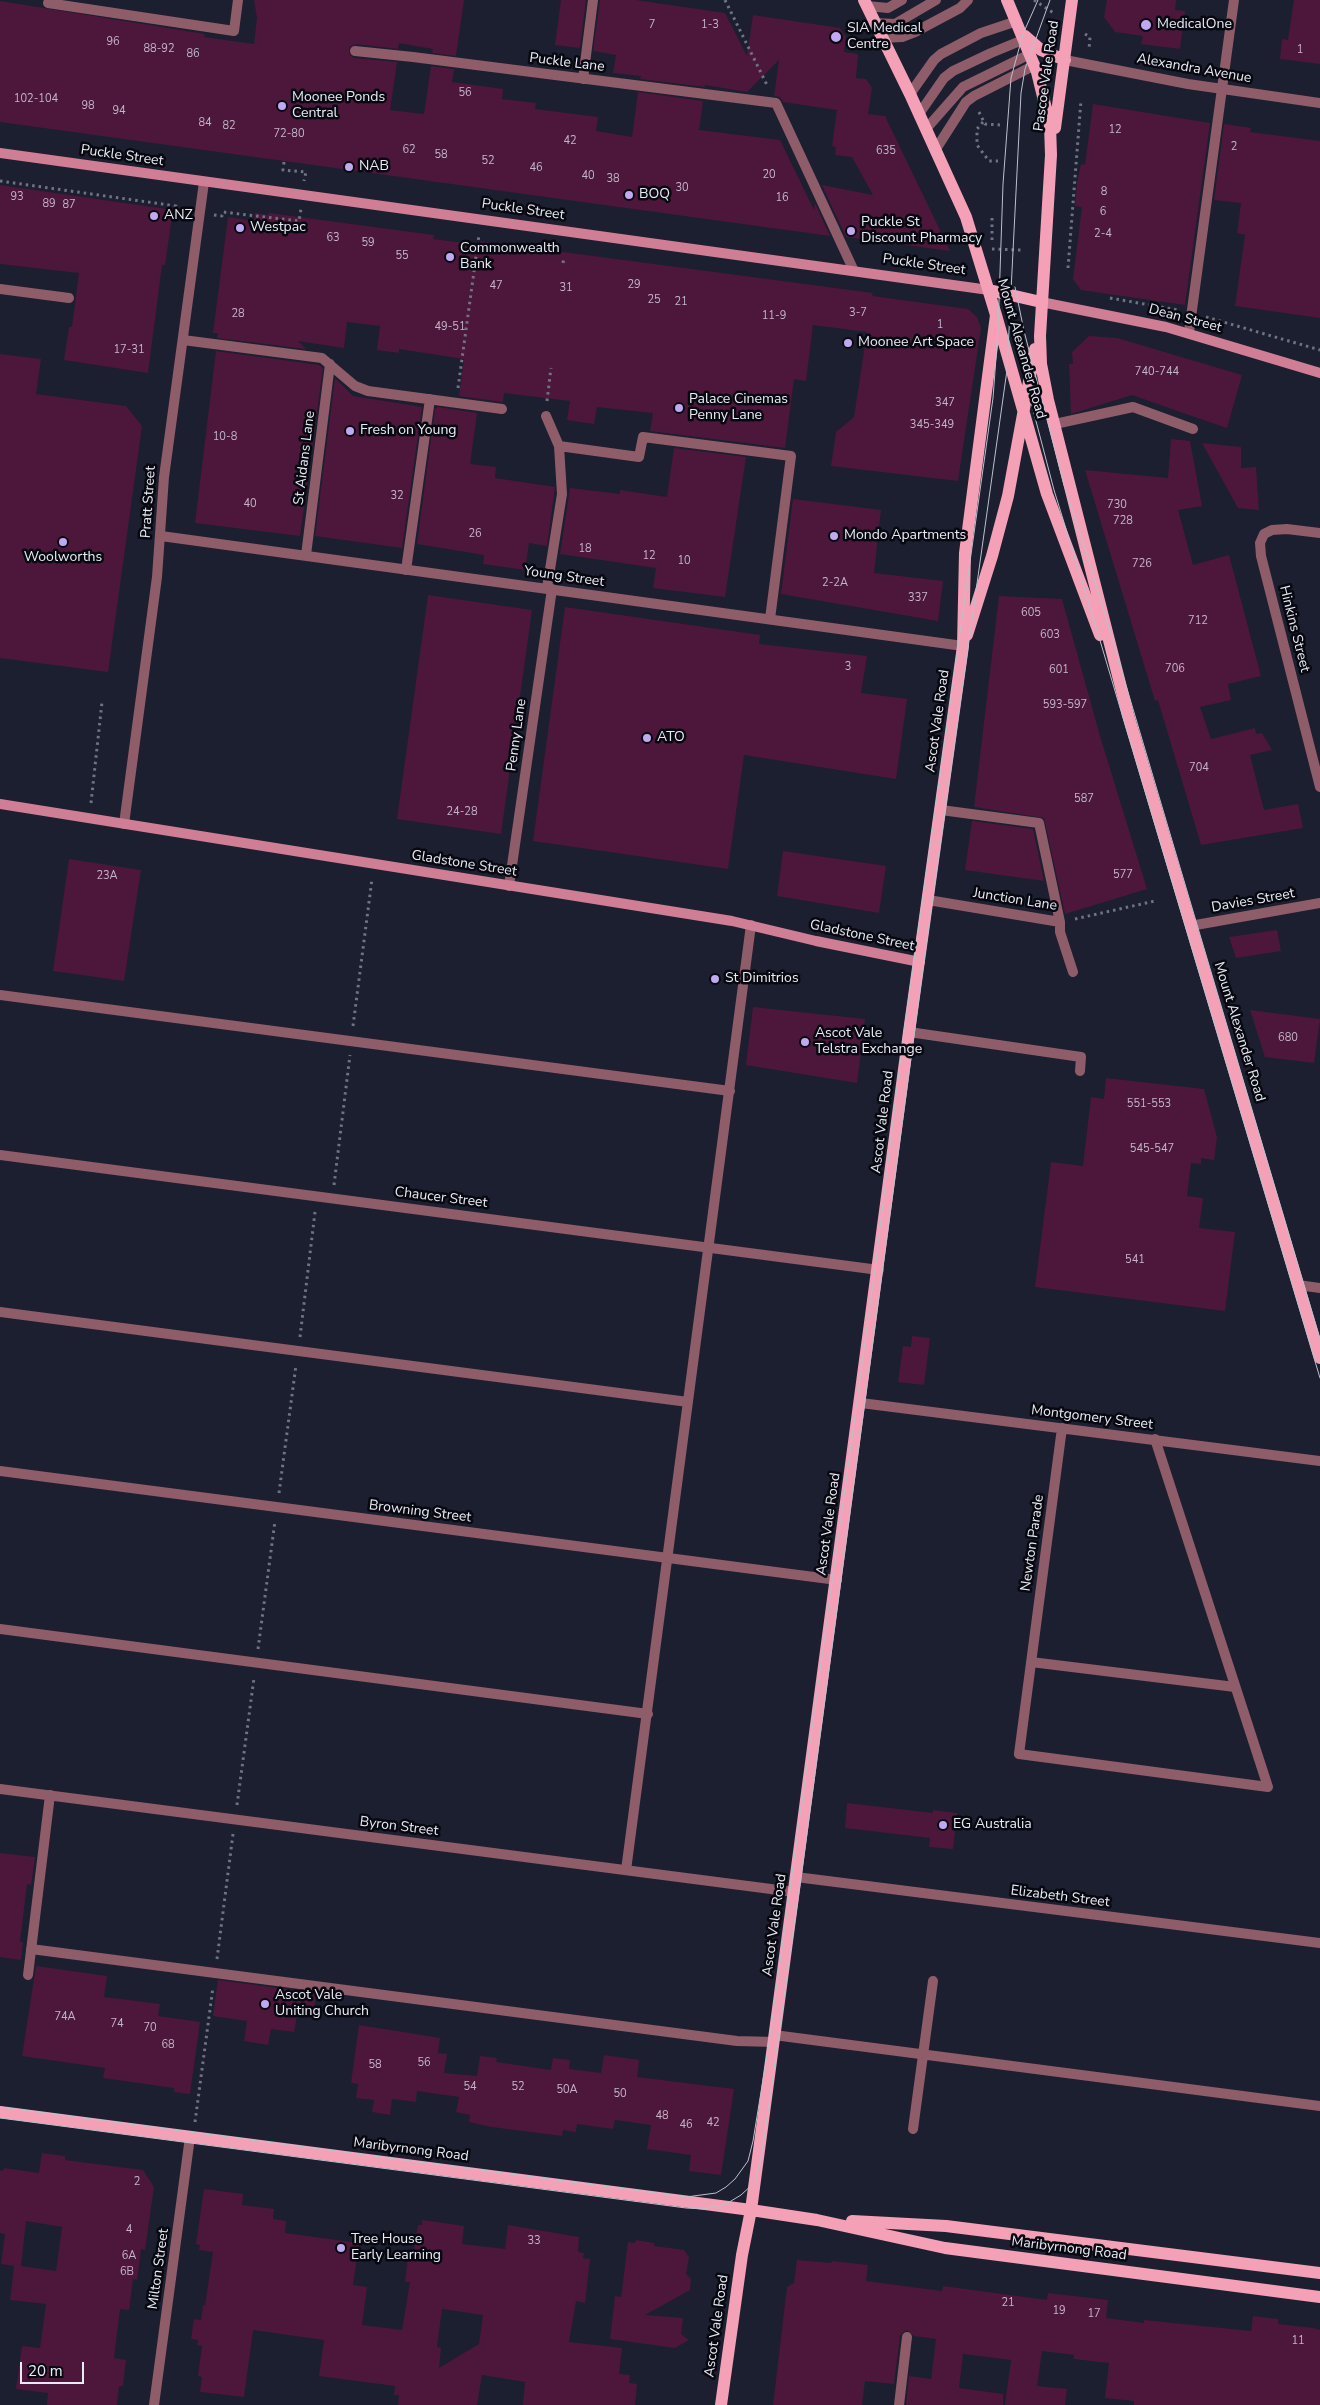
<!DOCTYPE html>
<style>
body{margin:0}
#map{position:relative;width:1320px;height:2405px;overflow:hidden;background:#1b1f2f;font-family:"Nunito Sans",sans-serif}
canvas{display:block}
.scale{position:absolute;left:20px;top:2362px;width:64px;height:22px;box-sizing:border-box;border:2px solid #e8ebf6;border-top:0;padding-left:6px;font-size:15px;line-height:18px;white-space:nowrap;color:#e8ebf6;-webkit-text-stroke:4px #080910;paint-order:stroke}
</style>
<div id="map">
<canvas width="1320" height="2405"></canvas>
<div class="scale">20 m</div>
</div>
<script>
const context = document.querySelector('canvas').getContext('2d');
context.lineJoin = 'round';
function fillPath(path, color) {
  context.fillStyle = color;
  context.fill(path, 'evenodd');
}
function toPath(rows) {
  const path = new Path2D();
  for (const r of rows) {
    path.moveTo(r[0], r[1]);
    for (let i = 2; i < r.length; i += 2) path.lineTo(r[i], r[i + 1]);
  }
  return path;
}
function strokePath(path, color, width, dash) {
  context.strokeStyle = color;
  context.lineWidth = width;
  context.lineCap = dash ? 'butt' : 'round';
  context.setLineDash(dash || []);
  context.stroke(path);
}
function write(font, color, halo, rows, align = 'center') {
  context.font = font + ' "Nunito Sans",sans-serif';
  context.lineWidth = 5;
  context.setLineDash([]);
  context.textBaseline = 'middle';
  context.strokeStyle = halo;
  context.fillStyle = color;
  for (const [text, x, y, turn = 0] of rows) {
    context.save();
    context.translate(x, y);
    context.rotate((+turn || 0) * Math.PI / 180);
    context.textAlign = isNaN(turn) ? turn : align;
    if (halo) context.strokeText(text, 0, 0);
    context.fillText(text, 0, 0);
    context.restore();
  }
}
const building = toPath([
 [254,0,464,0,456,56,432,53,433,49,399,43,398,49,356,44,349,47,349,54,354,58,397,62,390,110,424,114,431,66,454,69,452,82,503,89,502,99,536,103,535,109,598,117,596,131,632,137,638,92,703,101,699,130,780,140,814,210,815,203,830,236,0,122,0,1,205,34,204,37,254,44,257,18],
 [561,0,586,0,580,48,555,45],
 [600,0,636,0,725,13,747,56,753,15,840,28,846,37,844,52,858,54,856,78,866,79,872,88,868,114,885,116,950,251,846,237,822,185,873,195,852,157,835,155,836,147,832,146,837,110,783,102,780,97,774,96,779,60,747,92,705,85,705,87,640,79,641,76,613,73,616,55,593,51],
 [1107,0,1176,0,1175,10,1185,11,1180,49,1141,44,1143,36,1115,32,1104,17],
 [1294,0,1320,0,1320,64,1280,59,1282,39,1288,40],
 [1093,104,1210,123,1185,305,1081,290,1073,279,1082,207,1075,206,1077,183,1081,164,1085,165],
 [1224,124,1251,128,1250,132,1320,141,1320,318,1235,306,1245,235,1237,233,1241,203,1214,200],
 [0,185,173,210,165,265,162,265,148,373,64,360,69,327,72,327,79,273,0,264],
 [255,213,268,215,269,213,434,235,433,239,480,245,480,241,873,293,872,296,968,309,977,317,981,328,958,481,831,466,836,432,854,417,867,332,813,325,806,381,794,379,785,448,650,431,653,413,597,407,594,424,567,420,570,401,504,393,503,402,459,396,464,359,399,349,399,353,377,350,380,326,347,322,344,348,298,341,306,349,217,338,218,333,213,333,228,217,254,221],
 [1089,336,1117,338,1242,375,1227,428,1186,414,1185,412,1186,414,1132,395,1071,414,1069,364,1073,364,1072,352],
 [216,351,319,365,323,368,300,536,195,523],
 [0,354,41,359,36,394,126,406,142,426,108,672,0,658],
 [335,378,353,396,422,407,402,548,315,536],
 [438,407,477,413,470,464,496,467,495,478,555,487,547,546,529,543,525,570,483,564,484,555,417,544,435,409],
 [1171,439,1190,441,1202,506,1178,510,1193,565,1229,555,1261,676,1228,684,1231,700,1200,707,1211,739,1255,728,1256,734,1262,733,1272,750,1250,755,1264,810,1298,804,1303,828,1201,845,1158,700,1155,701,1085,470,1168,478],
 [1202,443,1241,447,1241,468,1256,467,1259,510,1238,508],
 [674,448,746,457,725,597,653,588,656,568,560,554,570,488,620,494,620,490,667,497],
 [793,499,881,510,874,573,943,581,938,621,781,594],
 [428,595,532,610,501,834,397,819],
 [999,596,1062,599,1100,736,1147,889,1065,914,1044,818,974,807],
 [565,607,760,635,759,644,867,656,861,693,907,699,896,779,744,755,728,869,533,841],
 [972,821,1033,829,1044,881,965,870],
 [783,851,886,866,879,913,777,896],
 [69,859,141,870,124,981,53,971],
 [1277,930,1281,951,1236,958,1229,937],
 [753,1007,865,1019,857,1083,746,1065],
 [1250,1010,1320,1019,1314,1063,1265,1057],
 [1106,1078,1204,1089,1217,1137,1214,1160,1201,1158,1201,1164,1191,1163,1187,1196,1203,1198,1199,1228,1235,1232,1225,1311,1035,1287,1051,1162,1083,1166,1091,1097,1104,1099],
 [912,1336,930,1338,924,1385,898,1382,903,1346,911,1347],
 [847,1803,933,1813,933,1810,957,1813,953,1849,929,1847,930,1838,845,1828],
 [0,1853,35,1857,31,1885,27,1884,20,1942,23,1942,21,1960,0,1957],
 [36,1966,107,1976,104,1997,160,2004,158,2016,200,2022,190,2094,174,2092,174,2088,103,2078,105,2068,22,2056],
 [218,1980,316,1993,313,2018,297,2016,294,2032,271,2029,268,2045,244,2041,247,2021,213,2016],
 [359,2025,440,2038,438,2053,447,2054,444,2073,477,2076,480,2056,497,2058,496,2062,551,2070,553,2058,570,2060,569,2069,601,2073,604,2055,639,2060,637,2077,734,2089,721,2175,689,2171,691,2155,647,2149,651,2125,615,2120,613,2129,577,2124,576,2132,563,2130,562,2136,492,2127,469,2122,470,2115,456,2112,459,2097,417,2091,416,2102,392,2099,390,2115,372,2112,374,2100,356,2098,358,2084,351,2083],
 [42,2153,65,2156,65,2160,143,2170,154,2187,145,2250,141,2249,137,2280,133,2279,129,2310,120,2309,114,2358,126,2360,123,2386,119,2386,117,2405,47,2405,48,2393,16,2389,22,2346,40,2348,46,2304,10,2300,14,2266,1,2264,5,2234,0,2233,0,2170,3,2171,4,2168,39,2173],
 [26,2221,62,2227,56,2271,21,2266],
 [204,2189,243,2194,242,2205,274,2209,273,2219,286,2221,285,2233,359,2243,353,2285,367,2287,362,2325,402,2330,410,2282,405,2282,408,2257,413,2257,418,2225,422,2225,422,2220,464,2226,462,2244,505,2249,508,2225,579,2237,578,2252,584,2253,583,2258,590,2259,585,2303,576,2301,569,2342,622,2348,619,2374,630,2375,629,2383,637,2384,635,2405,523,2405,525,2382,482,2375,477,2405,398,2405,399,2395,394,2395,395,2386,319,2376,324,2340,253,2330,244,2397,200,2392,202,2377,198,2376,202,2346,197,2345,198,2340,191,2339,194,2319,201,2320,203,2305,205,2306,213,2252,199,2250,200,2245,196,2244],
 [442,2309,483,2315,479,2344,439,2368,441,2348,437,2347],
 [636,2240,654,2243,654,2246,684,2250,689,2257,686,2274,691,2279,690,2290,645,2315,683,2318,681,2334,689,2340,675,2348,610,2339,615,2296,621,2297,628,2242,635,2243],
 [797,2260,831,2263,832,2261,868,2265,866,2281,942,2291,943,2286,1047,2300,1048,2293,1108,2300,1106,2318,1144,2323,1144,2320,1251,2331,1253,2316,1278,2319,1278,2324,1313,2328,1320,2330,1320,2405,1134,2405,1134,2401,1105,2398,1109,2363,1074,2359,1074,2355,1042,2351,1037,2386,1067,2389,1065,2405,1005,2405,1011,2360,963,2354,959,2388,1003,2394,1003,2405,906,2405,909,2376,931,2379,936,2339,914,2336,907,2330,902,2333,900,2336,894,2384,865,2381,862,2405,773,2405,787,2287,794,2283]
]);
const path = toPath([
 [725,0,768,87],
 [1034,0,1055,14],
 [1085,34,1090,37,1089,50],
 [979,112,985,124,1000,125],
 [983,122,977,129,977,145,989,161,998,161],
 [284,162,283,170,306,172,304,181],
 [0,181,176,206,176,210,186,211],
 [214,215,222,216,223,212,299,221,301,209],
 [992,240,992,217],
 [992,249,1021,250],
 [563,263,564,257],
 [1068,268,1081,100],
 [1110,298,1178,310],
 [1206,317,1320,350],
 [458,388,479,235],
 [547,401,551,368],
 [91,803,102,702],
 [1075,919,1155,901],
 [353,1026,372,879],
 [334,1185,350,1055],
 [300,1337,315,1212],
 [279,1493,296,1365],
 [258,1649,275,1521],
 [237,1805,254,1678],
 [217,1959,233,1834],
 [195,2122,213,1987]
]);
const lane = toPath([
 [48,3,234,31,238,0],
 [867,6,888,8,902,0],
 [874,23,895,24,936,0],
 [882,38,902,37,915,32,960,8,968,0],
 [355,51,413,57,776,103,854,271],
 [583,79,593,0],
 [910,94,934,60,941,54,981,33,1017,21],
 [919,114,944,78,953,71,991,53,1025,39],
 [926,129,963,87,1030,54],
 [936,149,966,102,974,96,1035,65],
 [0,289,69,298],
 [1189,332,1234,0],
 [183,340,322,358,355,386,368,391,502,409],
 [546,416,559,446,562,494,547,588],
 [1055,424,1133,407,1193,429],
 [559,446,639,457,643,437,791,456,770,619],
 [306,555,330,364],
 [406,570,430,399],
 [941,810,1039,823,1060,922,1060,932,1073,972],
 [509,886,552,589],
 [928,900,1060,922],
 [0,995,730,1091],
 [909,1032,1081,1057,1080,1071],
 [0,1312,688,1402],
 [0,1629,648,1714],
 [1019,1754,1268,1787,1155,1439],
 [626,1870,751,925],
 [31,1949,737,2041,774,2042],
 [28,1975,50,1795],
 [774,2035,1320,2106],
 [913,2129,933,1981],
 [899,2405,907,2337]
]);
const street = toPath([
 [1065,60,1188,84,1320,103],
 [1320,533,1287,529,1272,530,1264,534,1260,543,1261,556,1320,787],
 [161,536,963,646],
 [124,824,157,577,164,477,204,182],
 [1190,926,1320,903],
 [0,1155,879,1270],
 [1298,1285,1320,1288],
 [861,1403,1320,1461],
 [0,1471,837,1580],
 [1031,1662,1235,1687],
 [1019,1754,1062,1428],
 [0,1789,794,1892],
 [796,1877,1320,1943],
 [154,2405,190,2137]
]);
const secondary = toPath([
 [0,153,989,290],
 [1041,302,1166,327,1320,373],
 [0,804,732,921,816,941,920,962]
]);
const primary = toPath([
 [864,0,910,94,966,217,996,315,1047,494,1100,635],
 [1007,0,1037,72,1050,125,1051,155,1040,336,1041,364,1048,400,1128,715,1320,1358],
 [1025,36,1041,50,1065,60],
 [1055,128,1072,0],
 [989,290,1041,302],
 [967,635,992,556,1008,496,1035,349],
 [0,2112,751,2210,817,2220,945,2248,1320,2297],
 [852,2221,946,2226,1320,2273],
 [721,2405,742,2255,751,2210,909,1032,963,646,965,553,996,315]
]);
const tram = toPath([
 [1015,287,1024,331,1064,485,1087,554,1320,1339],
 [1013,333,1054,490,1090,607,1320,1378],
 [0,2107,686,2197,716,2193,726,2187,735,2179,748,2161,753,2141,769,2043,875,1269,904,1031,993,398,998,331,1003,184,1011,78,1023,34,1038,0],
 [0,2118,686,2208,704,2209,726,2204,741,2195,755,2182,762,2153,801,1878,924,961,1007,370,1021,93,1025,69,1050,0]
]);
const markers = [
 [1146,25,6,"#c1a8f3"],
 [836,37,6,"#c1a8f3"],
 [282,106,5,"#c1a8f3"],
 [349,167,5,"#c1a8f3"],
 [629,195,5,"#c1a8f3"],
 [154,216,5,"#c1a8f3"],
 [240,228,5,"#c1a8f3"],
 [851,231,5,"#c1a8f3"],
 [450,257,5,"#c1a8f3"],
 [848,343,5,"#c1a8f3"],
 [679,408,5,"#c1a8f3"],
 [350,431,5,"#c1a8f3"],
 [834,536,5,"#c1a8f3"],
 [63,542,5,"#c1a8f3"],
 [647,738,5,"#c1a8f3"],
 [715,979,5,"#c1a8f3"],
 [805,1042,5,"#c1a8f3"],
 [943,1825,5,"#c1a8f3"],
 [265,2004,5,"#c1a8f3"],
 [341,2248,5,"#c1a8f3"]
];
const numberNames = [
 ["7",652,25],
 ["1-3",710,25],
 ["96",113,42],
 ["88-92",159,49],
 ["1",1300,50],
 ["86",193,54],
 ["56",465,93],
 ["102-104",36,99],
 ["98",88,106],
 ["94",119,111],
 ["84",205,123],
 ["82",229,126],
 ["12",1115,130],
 ["72-80",289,134],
 ["42",570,141],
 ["2",1234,147],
 ["62",409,150],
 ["635",886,151],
 ["58",441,155],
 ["52",488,161],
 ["46",536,168],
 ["20",769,175],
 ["40",588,176],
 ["38",613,179],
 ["30",682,188],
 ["8",1104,192],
 ["93",17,197],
 ["16",782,198],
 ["89",49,204],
 ["87",69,205],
 ["6",1103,212],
 ["2-4",1103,234],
 ["63",333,238],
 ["59",368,243],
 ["55",402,256],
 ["29",634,285],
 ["47",496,286],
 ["31",566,288],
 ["25",654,300],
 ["21",681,302],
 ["3-7",858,313],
 ["28",238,314],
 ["11-9",774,316],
 ["1",940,325],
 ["49-51",450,327],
 ["17-31",129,350],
 ["740-744",1157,372],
 ["347",945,403],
 ["345-349",932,425],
 ["10-8",225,437],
 ["32",397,496],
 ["40",250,504],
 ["730",1117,505],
 ["728",1123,521],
 ["26",475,534],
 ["18",585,549],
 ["12",649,556],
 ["10",684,561],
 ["726",1142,564],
 ["2-2A",835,583],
 ["337",918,598],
 ["605",1031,613],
 ["712",1198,621],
 ["603",1050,635],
 ["3",848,667],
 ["706",1175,669],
 ["601",1059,670],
 ["593-597",1065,705],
 ["704",1199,768],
 ["587",1084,799],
 ["24-28",462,812],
 ["577",1123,875],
 ["23A",107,876],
 ["680",1288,1038],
 ["551-553",1149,1104],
 ["545-547",1152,1149],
 ["541",1135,1260],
 ["74A",65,2017],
 ["74",117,2024],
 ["70",150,2028],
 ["68",168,2045],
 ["56",424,2063],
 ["58",375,2065],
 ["54",470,2087],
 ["52",518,2087],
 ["50A",567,2090],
 ["50",620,2094],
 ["48",662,2116],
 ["42",713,2123],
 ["46",686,2125],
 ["2",137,2182],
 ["4",129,2230],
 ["33",534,2241],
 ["6A",129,2256],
 ["6B",127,2272],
 ["21",1008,2303],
 ["19",1059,2311],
 ["17",1094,2314],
 ["11",1298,2341]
];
const poiNames = [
 ["MedicalOne",1157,25],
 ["SIA Medical",847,29],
 ["Centre",847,45],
 ["Moonee Ponds",292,98],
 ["Central",292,114],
 ["NAB",359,167],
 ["BOQ",639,195],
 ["ANZ",164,216],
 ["Puckle St",861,223],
 ["Discount Pharmacy",861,239],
 ["Westpac",250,228],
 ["Commonwealth",460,249],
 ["Bank",460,265],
 ["Moonee Art Space",858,343],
 ["Palace Cinemas",689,400],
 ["Penny Lane",689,416],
 ["Fresh on Young",360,431],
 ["Mondo Apartments",844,536],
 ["Woolworths",63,558,"center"],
 ["ATO",657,738],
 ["St Dimitrios",725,979],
 ["Ascot Vale",815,1034],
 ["Telstra Exchange",815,1050],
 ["EG Australia",953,1825],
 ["Ascot Vale",275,1996],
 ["Uniting Church",275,2012],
 ["Tree House",351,2240],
 ["Early Learning",351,2256]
];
const streetNames = [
 ["Puckle Lane",567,63,7],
 ["Alexandra Avenue",1194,69,10],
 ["Pascoe Vale Road",1047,76,-82],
 ["Puckle Street",122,156,8],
 ["Puckle Street",523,210,8],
 ["Puckle Street",924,265,8],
 ["Dean Street",1185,319,15],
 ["Mount Alexander Road",1021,349,74],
 ["St Aidans Lane",305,458,-83],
 ["Pratt Street",149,502,-86],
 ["Young Street",564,577,8],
 ["Hinkins Street",1294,629,76],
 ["Ascot Vale Road",938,721,-82],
 ["Penny Lane",517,735,-82],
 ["Gladstone Street",464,864,9],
 ["Junction Lane",1015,900,9],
 ["Davies Street",1253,901,-10],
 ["Gladstone Street",862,936,12],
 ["Mount Alexander Road",1239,1032,73],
 ["Ascot Vale Road",883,1122,-83],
 ["Chaucer Street",441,1198,7],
 ["Montgomery Street",1092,1418,7],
 ["Browning Street",420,1512,7],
 ["Ascot Vale Road",829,1524,-82],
 ["Newton Parade",1033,1543,-82],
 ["Byron Street",399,1827,7],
 ["Elizabeth Street",1060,1897,7],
 ["Ascot Vale Road",775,1925,-82],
 ["Maribyrnong Road",411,2150,7],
 ["Maribyrnong Road",1069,2249,7],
 ["Milton Street",159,2269,-82],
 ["Ascot Vale Road",717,2326,-82]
];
fillPath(building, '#4d173b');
strokePath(path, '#707381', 3, [2.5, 4]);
strokePath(lane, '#8f5c6a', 10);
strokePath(street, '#8f5c6a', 10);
strokePath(secondary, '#cf7e95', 10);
strokePath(primary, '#f4a0b7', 12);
strokePath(tram, '#bdc0cc', 1);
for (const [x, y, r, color] of markers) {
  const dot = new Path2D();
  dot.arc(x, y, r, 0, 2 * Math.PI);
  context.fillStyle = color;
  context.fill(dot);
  strokePath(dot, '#080910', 2);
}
write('11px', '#c1b6c7', null, numberNames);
write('14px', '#e8ebf6', '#080910', poiNames, 'left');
write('14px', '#e8ebf6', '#080910', streetNames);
</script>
